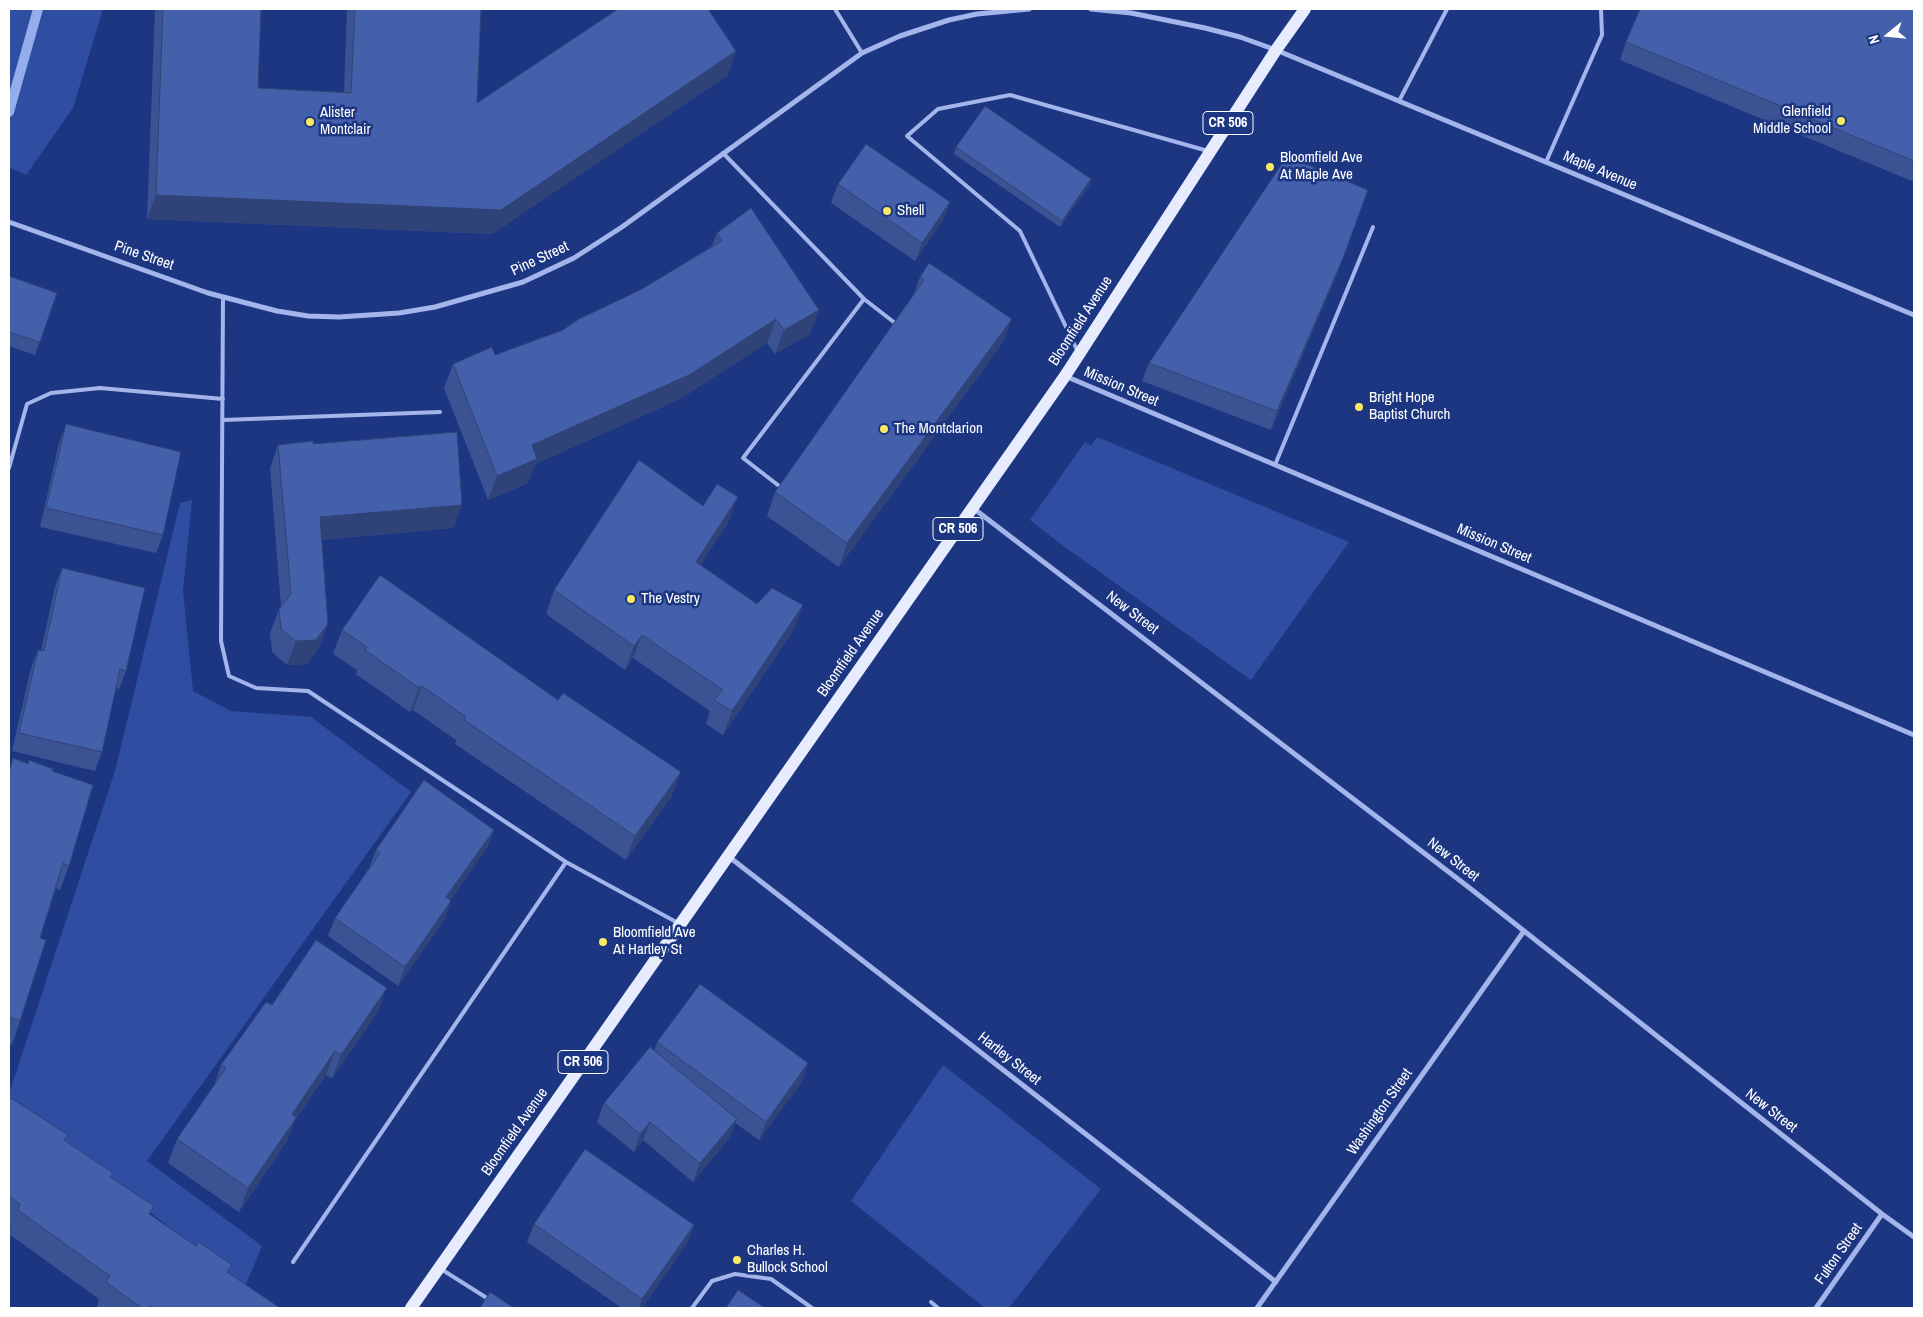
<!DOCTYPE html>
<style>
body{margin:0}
#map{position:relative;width:1923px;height:1317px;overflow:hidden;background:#1d3682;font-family:"Archivo Narrow",sans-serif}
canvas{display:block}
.frame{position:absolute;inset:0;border:10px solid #fff;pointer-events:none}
.north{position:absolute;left:1863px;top:10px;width:50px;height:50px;-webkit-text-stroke:4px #1d3682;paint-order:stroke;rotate:253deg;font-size:14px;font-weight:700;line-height:20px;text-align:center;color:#fff}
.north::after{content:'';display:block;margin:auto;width:18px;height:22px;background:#fff;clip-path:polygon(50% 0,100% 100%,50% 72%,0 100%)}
</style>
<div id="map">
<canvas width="1923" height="1317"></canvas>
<div class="frame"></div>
<div class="north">N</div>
</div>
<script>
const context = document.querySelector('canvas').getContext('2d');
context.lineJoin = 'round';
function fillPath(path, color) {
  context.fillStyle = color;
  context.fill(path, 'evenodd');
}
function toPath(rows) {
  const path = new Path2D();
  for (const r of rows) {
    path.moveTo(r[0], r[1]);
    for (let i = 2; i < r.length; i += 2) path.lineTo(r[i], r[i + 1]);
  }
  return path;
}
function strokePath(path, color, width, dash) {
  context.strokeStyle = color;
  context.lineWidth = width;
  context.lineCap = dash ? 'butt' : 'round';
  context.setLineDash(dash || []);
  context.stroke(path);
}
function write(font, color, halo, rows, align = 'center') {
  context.font = font + ' "Archivo Narrow",sans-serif';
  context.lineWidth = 5;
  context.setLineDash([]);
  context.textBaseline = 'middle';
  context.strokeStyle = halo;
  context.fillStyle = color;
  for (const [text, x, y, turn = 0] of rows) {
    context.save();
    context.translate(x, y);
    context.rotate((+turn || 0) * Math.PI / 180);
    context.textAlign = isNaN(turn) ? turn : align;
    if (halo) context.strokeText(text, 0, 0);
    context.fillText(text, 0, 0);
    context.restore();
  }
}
const green = toPath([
 [9,9,103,9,73,108,26,175,9,167],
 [1097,437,1349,542,1251,680,1062,545,1030,520,1085,442,1091,446],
 [192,500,183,591,193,691,231,711,311,717,411,792,147,1161,262,1246,245,1287,9,1101,9,1094,115,771,180,503],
 [943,1065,1101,1189,1009,1308,985,1308,851,1201]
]);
const stream = toPath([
 [9,112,38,9]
]);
const service = toPath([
 [835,9,862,53],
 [1399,101,1447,9],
 [723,153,864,299],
 [1546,162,1602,35,1601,9],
 [223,297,221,641,229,676,256,688,308,691,566,862,293,1262],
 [864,299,935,354,814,513,743,458,864,299],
 [1078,352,1020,231,907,136,938,109,1010,95,1208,151],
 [223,420,440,412],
 [1275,465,1373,227],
 [9,468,27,404,51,393,100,388,223,399],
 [566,862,678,923],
 [441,1269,490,1300],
 [931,1302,938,1308],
 [692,1308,712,1281,735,1274,771,1279,812,1308]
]);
const minor = toPath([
 [1091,9,1131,13,1205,28,1240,37,1276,50,1914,315],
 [9,222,208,293,277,311,308,316,339,317,399,313,435,307,523,282,574,258,622,227,862,53,900,36,949,20,977,14,1029,9],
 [1065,376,1914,735],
 [973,508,1471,889,1882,1214,1914,1237],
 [728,856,1276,1282],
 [1257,1308,1524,931],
 [1816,1308,1882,1214]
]);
const primary = toPath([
 [411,1308,1065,376,1276,50,1305,9]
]);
const wall = toPath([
 [155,9,261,9,258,88,344,92,347,9,481,9,477,103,728,75,492,234,147,219],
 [1914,9,1914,182,1620,60,1626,42],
 [956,147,1091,179,1089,186,1060,227,954,154],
 [838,184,950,202,943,220,915,261,831,203],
 [717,233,819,310,810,334,775,354,767,343,680,399,535,464,528,483,488,500,444,388,453,364,495,355,563,330,642,289,712,246],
 [9,276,57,293,35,355,9,346],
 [920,277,1003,342,839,567,767,516,775,492,913,296],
 [1336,277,1271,430,1142,381,1149,363],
 [66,424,163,535,156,553,40,527,59,443],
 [313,444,462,505,453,528,322,540,319,648,307,664,287,665,272,652,270,633,279,609,281,606,270,468,278,445],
 [703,506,729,521,700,565,794,629,723,735,706,724,710,711,633,658,625,670,546,614,554,590],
 [62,568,126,671,119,689,116,688,102,752,95,771,12,751,31,668,38,650,41,651,55,587],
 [342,630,672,796,626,860,455,744,456,740,413,710,410,712,356,674,357,670,333,654],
 [13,758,52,771,69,866,60,890,56,888,40,938,20,1021,12,1045,9,1044,9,771],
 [494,830,487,848,450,900,445,919,398,986,328,936,335,918,369,868,376,850],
 [272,1005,378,1012,332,1078,326,1075,295,1120,287,1141,239,1212,168,1163,177,1139,214,1086,221,1065],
 [657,1042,802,1082,759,1140,735,1123,730,1137,693,1182,643,1140,634,1152,597,1122,604,1103,654,1051],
 [9,1102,68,1135,65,1141,111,1177,151,1215,229,1273,280,1308,100,1308,97,1306,99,1299,9,1234,11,1228,9,1226],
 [534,1224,694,1225,687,1243,642,1308,622,1308,527,1242]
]);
const shadedWall = toPath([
 [736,51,728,75,492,234,147,219,156,195],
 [1091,179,1089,186,1060,227,1062,221],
 [1368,190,1336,277,1271,430,1277,411],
 [950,202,943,220,915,261,922,243],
 [819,310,810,334,775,354,784,330],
 [776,319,767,343,680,399,535,464,528,483,488,500,497,476,532,445],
 [1012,319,1003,342,839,567,847,543],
 [738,497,729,521,687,586,696,562],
 [462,505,453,528,311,541,320,517],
 [803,605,794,629,723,735,732,711],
 [328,624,319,648,307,664,287,665,296,641],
 [642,635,633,658,625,670,634,646],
 [422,686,413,710,410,712,419,688],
 [681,772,672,796,626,860,635,836],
 [494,830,487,848,440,916,446,897],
 [451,901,445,919,398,986,405,967],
 [387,988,378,1012,332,1078,341,1055],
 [335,1051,326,1075,295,1120,287,1141,239,1212,248,1188,292,1114],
 [808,1063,802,1082,759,1140,766,1122],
 [737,1119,730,1137,693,1182,700,1163],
 [650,1122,643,1140,634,1152,640,1134],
 [694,1225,687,1243,642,1308,639,1308,642,1299]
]);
const building = toPath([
 [163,9,261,9,258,88,351,93,355,9,481,9,477,103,618,9,708,9,736,51,501,210,156,195,163,9],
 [1640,9,1914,9,1914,161,1626,42,1640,9],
 [985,106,1091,179,1062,221,956,147,985,106],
 [866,144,950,202,922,243,838,184,866,144],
 [1287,156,1368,190,1343,258,1277,411,1149,363,1287,156],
 [751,208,819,310,784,330,776,319,689,375,532,445,537,459,497,476,453,364,492,347,495,355,563,330,579,319,642,289,722,241,717,233,751,208],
 [929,263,1012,319,847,543,775,492,924,280,920,277,929,263],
 [9,276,57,293,40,342,9,332,9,276],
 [66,424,181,452,163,535,46,508,66,424],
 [457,432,462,505,320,517,328,624,316,640,296,641,281,629,279,609,291,594,278,445,313,441,313,444,457,432],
 [639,460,703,506,717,484,738,497,696,562,757,604,772,588,803,605,732,711,714,700,723,690,642,635,634,646,554,590,639,460],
 [62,568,145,588,126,671,120,669,102,752,19,733,38,650,44,651,62,568],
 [380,575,558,700,563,693,681,772,635,836,464,720,466,717,422,686,419,688,365,650,367,647,342,630,380,575],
 [13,758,28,764,29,760,53,769,52,771,93,785,69,866,63,863,40,938,46,940,20,1021,9,1017,9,773,13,758],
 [424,780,494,830,446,897,451,901,405,967,335,918,380,853,376,850,424,780],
 [316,940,387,988,341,1055,335,1051,292,1114,296,1118,248,1188,177,1139,226,1068,221,1065,266,1002,272,1005,316,940],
 [700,984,808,1063,766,1122,657,1042,700,984],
 [650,1047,737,1119,700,1163,650,1122,640,1134,604,1103,650,1047],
 [11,1098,68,1135,64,1140,113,1173,110,1177,154,1206,149,1214,196,1246,199,1242,232,1265,227,1272,280,1308,153,1308,150,1306,148,1308,142,1308,106,1282,110,1276,18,1210,20,1204,9,1196,9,1102,11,1098],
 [585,1149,694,1225,642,1299,534,1224,585,1149],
 [738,1290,765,1308,726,1308,738,1290],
 [490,1292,514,1308,480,1308,490,1292]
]);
const markers = [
 [1841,121,5,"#f9ea61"],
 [310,122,5,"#f9ea61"],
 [1270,167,5,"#f9ea61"],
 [887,211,5,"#f9ea61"],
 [1359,407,5,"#f9ea61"],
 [884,429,5,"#f9ea61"],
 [631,599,5,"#f9ea61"],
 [603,942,5,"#f9ea61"],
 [737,1260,5,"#f9ea61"]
];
const shields = [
 [1228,123,50],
 [958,529,50],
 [583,1062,50]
];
const shieldNames = [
 ["CR 506",1228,123],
 ["CR 506",958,529],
 ["CR 506",583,1062]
];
const poiNames = [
 ["Glenfield",1831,112,"right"],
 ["Middle School",1831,129,"right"],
 ["Alister",320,113],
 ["Montclair",320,130],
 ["Bloomfield Ave",1280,158],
 ["At Maple Ave",1280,175],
 ["Shell",897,211],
 ["Bright Hope",1369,398],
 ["Baptist Church",1369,415],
 ["The Montclarion",894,429],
 ["The Vestry",641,599],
 ["Bloomfield Ave",613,933],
 ["At Hartley St",613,950],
 ["Charles H.",747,1251],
 ["Bullock School",747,1268]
];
const streetNames = [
 ["Maple Avenue",1600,171,23],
 ["Pine Street",144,256,19],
 ["Pine Street",540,259,-25],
 ["Bloomfield Avenue",1081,321,-57],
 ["Mission Street",1121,387,23],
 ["Mission Street",1494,544,23],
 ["New Street",1132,613,37],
 ["Bloomfield Avenue",851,653,-55],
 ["New Street",1453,860,38],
 ["Hartley Street",1009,1059,38],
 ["New Street",1771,1111,38],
 ["Washington Street",1380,1112,-55],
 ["Bloomfield Avenue",515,1132,-55],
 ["Fulton Street",1839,1254,-55]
];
fillPath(green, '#304ea1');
strokePath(stream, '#96adeb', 10);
strokePath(service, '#a3b5ea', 4);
strokePath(minor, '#a3b5ea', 5);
strokePath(primary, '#e6ebfe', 12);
fillPath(wall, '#3b5393');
fillPath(shadedWall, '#304378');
fillPath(building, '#4560ab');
strokePath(building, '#304378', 1);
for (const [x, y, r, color] of markers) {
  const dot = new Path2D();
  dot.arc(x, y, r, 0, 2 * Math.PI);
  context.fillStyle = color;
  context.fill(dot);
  strokePath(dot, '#1d3682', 2);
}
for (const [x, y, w] of shields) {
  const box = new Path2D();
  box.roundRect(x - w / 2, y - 11.5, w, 23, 4);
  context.fillStyle = '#1d3682';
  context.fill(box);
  strokePath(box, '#fff', 1);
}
write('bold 14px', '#fff', null, shieldNames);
write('15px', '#fff', '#1d3682', poiNames, 'left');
write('15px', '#fff', '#1d3682', streetNames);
</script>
